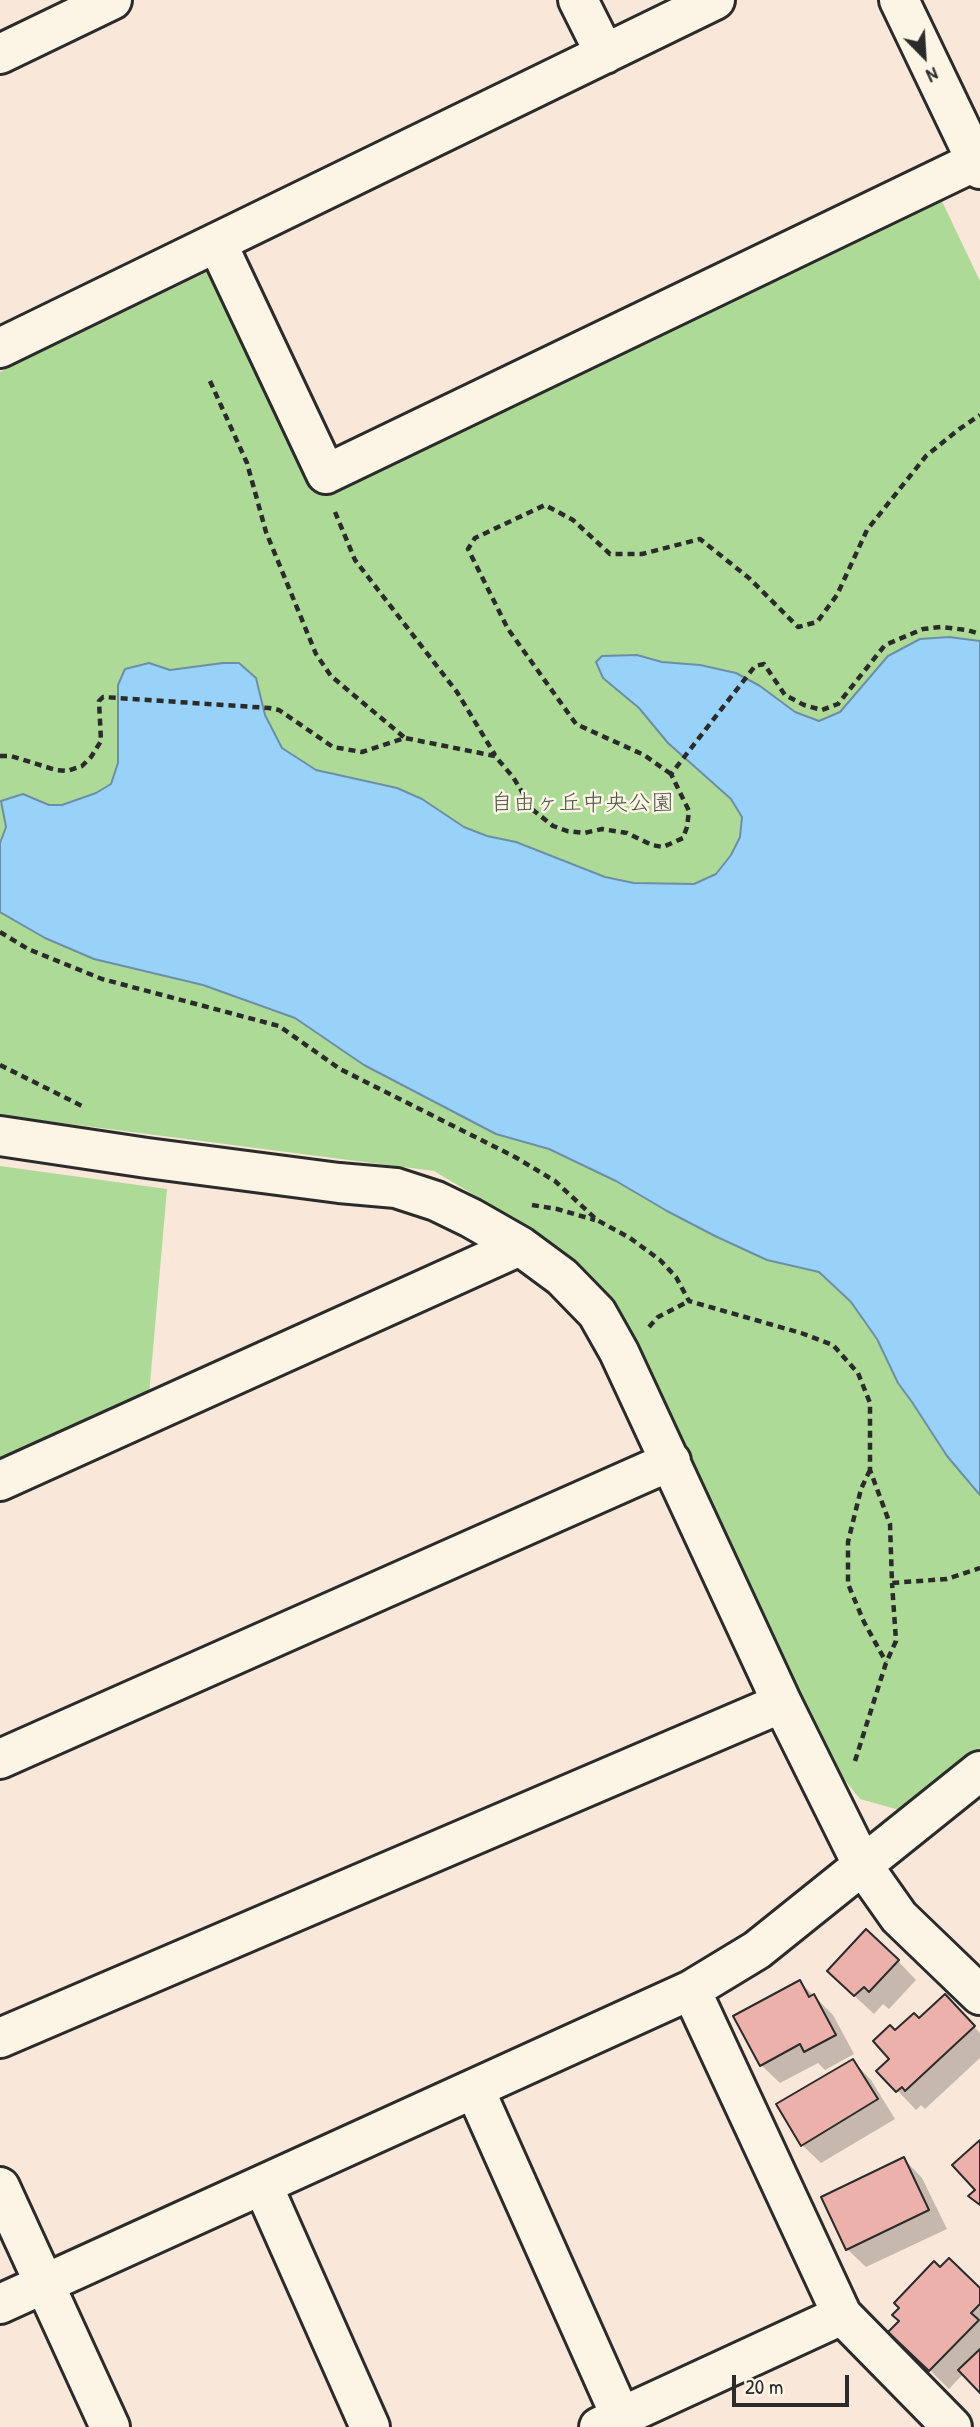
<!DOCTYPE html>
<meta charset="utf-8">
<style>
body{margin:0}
#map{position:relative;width:980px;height:2427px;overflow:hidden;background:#f9e7d9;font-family:"Patrick Hand",sans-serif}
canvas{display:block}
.north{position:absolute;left:889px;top:21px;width:70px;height:70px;-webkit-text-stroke:5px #fcf5e5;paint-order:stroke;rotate:156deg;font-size:19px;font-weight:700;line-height:28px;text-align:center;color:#2b2b2b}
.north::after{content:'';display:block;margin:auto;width:24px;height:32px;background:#2b2b2b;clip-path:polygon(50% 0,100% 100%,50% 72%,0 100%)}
.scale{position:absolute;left:732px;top:2375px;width:117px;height:32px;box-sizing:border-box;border:4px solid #2b2b2b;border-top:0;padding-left:9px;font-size:21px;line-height:24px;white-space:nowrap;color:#2b2b2b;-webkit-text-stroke:5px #fcf5e5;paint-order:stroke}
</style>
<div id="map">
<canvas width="980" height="2427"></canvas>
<div class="north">N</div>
<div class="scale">20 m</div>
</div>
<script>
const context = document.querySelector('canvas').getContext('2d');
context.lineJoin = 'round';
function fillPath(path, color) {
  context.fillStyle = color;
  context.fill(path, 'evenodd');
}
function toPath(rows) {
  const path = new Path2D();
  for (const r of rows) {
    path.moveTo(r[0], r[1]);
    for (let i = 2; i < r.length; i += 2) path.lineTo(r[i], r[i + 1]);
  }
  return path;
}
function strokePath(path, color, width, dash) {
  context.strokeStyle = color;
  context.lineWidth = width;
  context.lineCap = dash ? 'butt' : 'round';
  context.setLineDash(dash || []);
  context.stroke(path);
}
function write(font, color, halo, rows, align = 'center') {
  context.font = font + ' "Patrick Hand","Klee One",sans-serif';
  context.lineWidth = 5;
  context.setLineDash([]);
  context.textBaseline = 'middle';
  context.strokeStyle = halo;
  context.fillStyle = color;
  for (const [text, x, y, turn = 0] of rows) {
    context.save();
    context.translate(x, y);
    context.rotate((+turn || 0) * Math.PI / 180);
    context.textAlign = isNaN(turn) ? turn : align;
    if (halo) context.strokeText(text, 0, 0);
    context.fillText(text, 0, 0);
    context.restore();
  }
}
const green = toPath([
 [938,193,980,281,980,1748,903,1811,860,1799,831,1763,642,1352,585,1271,516,1220,434,1171,0,1115,0,372,207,272,313,492],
 [0,1166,167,1189,149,1395,0,1460]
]);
const water = toPath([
 [949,637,980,641,980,1495,947,1456,912,1402,898,1383,877,1339,851,1302,819,1272,767,1260,715,1236,667,1211,616,1181,549,1149,496,1134,364,1065,295,1018,203,985,94,959,45,938,0,912,0,843,6,827,1,801,23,794,49,805,62,805,96,793,111,784,118,763,118,685,125,669,149,663,170,670,223,663,239,663,256,678,265,715,282,748,316,770,397,788,422,799,464,827,487,836,516,842,605,877,634,883,694,884,716,874,731,855,740,837,742,817,731,799,668,743,639,708,603,678,596,662,602,656,637,655,662,662,700,665,736,673,760,686,795,712,819,721,840,712,888,656,920,639,949,637]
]);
const shadow = toPath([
 [898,1961,916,1980,889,2009,883,2004,874,2014,848,1990],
 [800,1982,833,2015,854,2054,825,2070,818,2063,780,2083,761,2065],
 [945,1997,980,2033,980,2058,925,2109,921,2105,916,2110,879,2071,892,2059,895,2032,919,2020],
 [853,2061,871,2080,895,2119,821,2163,802,2145],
 [904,2159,922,2178,947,2229,866,2267,847,2249],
 [940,2269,980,2291,980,2390,964,2373,949,2389,891,2332]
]);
const building = toPath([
 [866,1929,899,1960,869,1992,864,1987,854,1996,827,1971,866,1929],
 [800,1980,809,1997,814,1994,836,2035,804,2052,800,2044,760,2066,733,2016,800,1980],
 [945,1994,975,2026,905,2091,902,2087,896,2092,876,2071,889,2059,873,2041,890,2025,895,2030,914,2013,919,2018,945,1994],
 [853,2059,878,2099,801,2146,776,2104,853,2059],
 [980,2140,980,2205,968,2196,975,2190,952,2165,980,2140],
 [904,2157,929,2210,846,2250,821,2197,904,2157],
 [949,2258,980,2288,980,2304,971,2313,979,2320,929,2371,888,2332,899,2321,892,2315,899,2308,894,2303,934,2261,940,2267,949,2258],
 [980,2349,980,2393,958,2370,980,2349]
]);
const path = toPath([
 [210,381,247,463,266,532,316,654,331,676,405,738],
 [335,512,355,560,457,692,495,755],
 [0,756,11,756,56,770,67,771,82,766,91,757,101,741,99,701,103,697,269,708,279,710,333,747,362,752,405,738,495,756,513,777,533,810,553,826,567,831,584,833,602,829,627,833,652,845,663,847,683,838,687,827,689,811,671,774,755,666,764,664,785,695,804,705,822,710,838,704,885,645,923,629,941,627,967,630,980,634],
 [671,774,644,755,576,724,508,629,468,549,475,538,545,505,573,520,610,554,642,554,700,539,749,578,798,627,817,622,837,595,867,530,926,456,958,430,980,415],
 [0,932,28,949,102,979,279,1026,340,1069,515,1157,555,1181,597,1220,630,1238,660,1260,676,1277,689,1301,801,1333,833,1345,858,1373,870,1403,870,1470,890,1524,892,1583,947,1579,980,1568],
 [0,1065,84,1107],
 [532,1205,557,1209,595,1220],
 [649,1327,658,1317,689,1301],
 [870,1470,861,1489,848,1542,848,1584,864,1622,886,1662],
 [855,1761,886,1663,896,1641,892,1583]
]);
const minor = toPath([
 [578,0,605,54],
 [0,54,112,0],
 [217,243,326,474,976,161],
 [0,348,715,0],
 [0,1136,147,1158,339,1183,396,1188,436,1201,471,1218,520,1246,562,1277,597,1313,619,1352,782,1703,863,1866,899,1917,980,1995],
 [0,1481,520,1246],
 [0,1759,671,1461],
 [691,1990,842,2315,952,2427],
 [0,2038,782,1703],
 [475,2090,621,2417],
 [263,2186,370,2427],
 [0,2187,110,2427],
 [0,2304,691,1990,757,1950,980,1771],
 [599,2427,842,2315]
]);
const tertiary = toPath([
 [899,0,980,169]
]);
const parkNames = [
 ["自由ヶ丘中央公園",582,804]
];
fillPath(green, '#aeda98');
fillPath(water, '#98d2f8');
strokePath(water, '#6c8fa6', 2);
fillPath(shadow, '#0003');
fillPath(building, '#ecb1aa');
strokePath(building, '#2b2b2b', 2);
strokePath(minor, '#2b2b2b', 44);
strokePath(tertiary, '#2b2b2b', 44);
strokePath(path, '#2b2b2b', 4.5, [7, 5]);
strokePath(minor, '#fcf5e5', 38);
strokePath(tertiary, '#fcf5e5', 38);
write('23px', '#4c5746', '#fcf5e5', parkNames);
</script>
